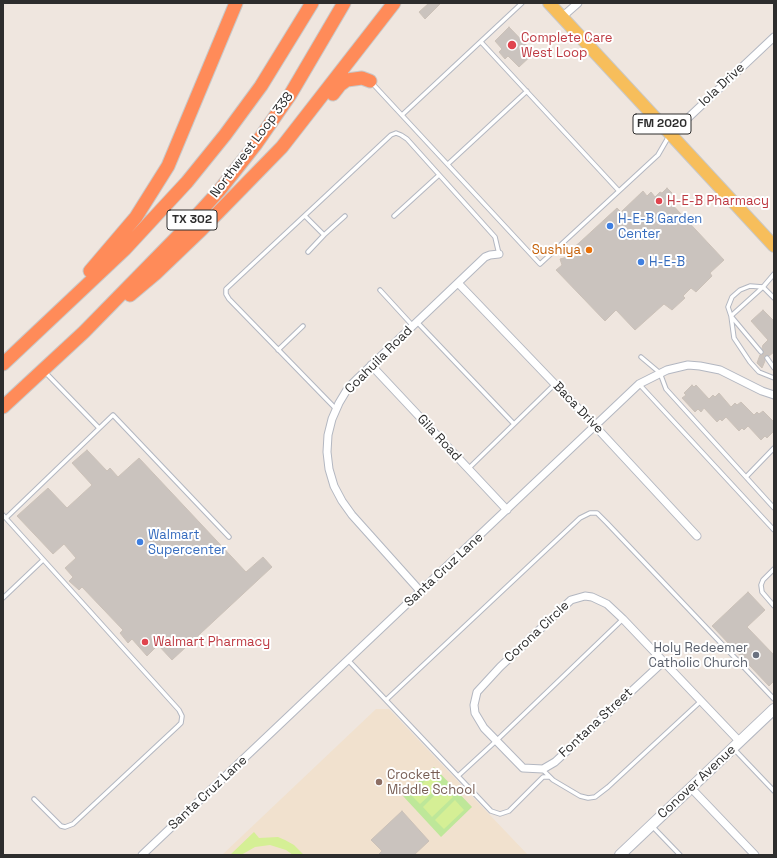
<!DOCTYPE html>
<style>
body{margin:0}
#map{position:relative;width:777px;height:858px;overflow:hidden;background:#efe6df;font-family:"Space Grotesk",sans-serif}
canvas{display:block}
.frame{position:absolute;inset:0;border:4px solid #2d2d2d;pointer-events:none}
</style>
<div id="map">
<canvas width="777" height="858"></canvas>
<div class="frame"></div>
</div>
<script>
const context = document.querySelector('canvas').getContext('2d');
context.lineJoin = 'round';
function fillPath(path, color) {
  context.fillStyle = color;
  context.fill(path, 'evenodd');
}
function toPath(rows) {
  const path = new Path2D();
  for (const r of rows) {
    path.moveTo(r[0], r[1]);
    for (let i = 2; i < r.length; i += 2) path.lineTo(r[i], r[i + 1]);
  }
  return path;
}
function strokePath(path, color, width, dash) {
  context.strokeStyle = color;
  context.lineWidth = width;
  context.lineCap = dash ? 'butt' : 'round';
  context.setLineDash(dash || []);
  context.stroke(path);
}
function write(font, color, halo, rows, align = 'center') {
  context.font = font + ' "Space Grotesk",sans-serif';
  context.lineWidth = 4;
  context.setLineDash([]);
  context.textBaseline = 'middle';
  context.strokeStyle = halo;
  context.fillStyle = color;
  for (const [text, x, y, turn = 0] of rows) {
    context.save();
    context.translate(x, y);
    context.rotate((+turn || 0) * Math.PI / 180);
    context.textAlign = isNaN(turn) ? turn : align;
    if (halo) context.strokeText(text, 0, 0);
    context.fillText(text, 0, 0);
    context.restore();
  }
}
const education = toPath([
 [376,709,389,709,528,855,222,855]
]);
const green = toPath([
 [434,767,472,807,441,837,403,796]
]);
const pitch = toPath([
 [431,775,441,785,420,804,411,795],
 [443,787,453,797,432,817,423,807],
 [455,800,464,810,444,829,435,820],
 [254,832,259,838,278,837,285,840,294,845,304,855,293,855,286,850,270,845,255,847,241,855,230,855]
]);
const building = toPath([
 [429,3,441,3,425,19,419,12,429,3],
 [509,27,534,53,519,67,508,56,505,59,499,52,502,49,495,41,509,27],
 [667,188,673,194,667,199,724,260,710,273,712,276,696,292,691,288,683,296,685,298,672,310,664,304,635,330,616,310,605,321,556,270,562,265,560,259,571,256,568,253,574,248,573,248,579,243,617,208,621,212,643,191,647,196,651,192,655,197,660,192,662,193,667,188],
 [763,310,774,321,774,352,769,356,767,355,764,356,765,361,762,368,757,363,760,355,762,355,764,353,762,348,763,345,768,340,751,321,763,310],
 [692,385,694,387,696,385,709,399,713,395,715,397,719,393,731,407,735,403,737,405,741,402,754,415,757,412,759,414,763,411,774,422,774,431,767,438,765,436,761,440,748,426,744,430,742,428,739,431,726,417,722,421,720,419,717,422,704,408,701,412,698,409,695,412,682,398,686,395,684,393,692,385],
 [87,450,107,471,110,468,118,477,139,458,246,572,263,557,272,567,172,660,158,645,147,656,132,639,128,643,120,633,123,630,82,587,79,590,69,581,73,577,65,568,76,558,64,544,53,554,17,516,48,488,67,508,92,485,72,463,87,450],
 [748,592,765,610,747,627,774,655,774,681,769,686,712,626,748,592],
 [402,811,429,841,414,855,378,855,382,851,371,840,402,811]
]);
const lane = toPath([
 [481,42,619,191],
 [372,83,540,264,658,155,669,136],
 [402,115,522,3],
 [448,164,527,91],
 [305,216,324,235,345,216],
 [394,216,439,175],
 [308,252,324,235],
 [380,290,413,326],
 [774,298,763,287,731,316,734,338,750,362,759,372,774,378],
 [417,322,514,424],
 [278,350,303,326],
 [761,352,731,316,728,307,732,297,740,290,750,286,763,287,774,274],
 [641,357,660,373,666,389,774,508],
 [767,358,774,368],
 [45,372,99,428],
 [639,384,774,530],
 [336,409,229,299,226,294,226,289,391,135,396,133,401,135,407,139,495,237,499,254],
 [468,469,555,384],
 [746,477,774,448],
 [3,515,179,710,182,716,181,723,178,726,73,824,65,827,61,826,34,799],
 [6,518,113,415,229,537],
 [774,569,763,580,761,585,762,592,774,606],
 [3,598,43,560],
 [348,660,491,811,500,814,509,811,543,777,550,777],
 [386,700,580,518,590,513,597,513,607,523,774,699],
 [734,749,774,791],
 [543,770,553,780,580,796,588,798,595,797,608,787,701,701],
 [458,776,496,741,623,619],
 [652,826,680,855]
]);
const street = toPath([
 [562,17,578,3],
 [671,134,774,37],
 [458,283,595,426,697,536],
 [371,365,507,510],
 [421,592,352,515,342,501,334,486,329,469,327,452,328,435,332,419,339,403,348,388,358,378,485,257,490,255,499,254],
 [663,662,555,762,543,769,523,768,484,728,475,713,474,705,477,692,500,667,571,600,585,596,592,597,607,604,623,619,740,742],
 [691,788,755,855],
 [142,855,639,384,667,370,688,365,700,366,720,370,762,391,774,395]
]);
const secondary = toPath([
 [620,855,774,709]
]);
const primary = toPath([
 [549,3,774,246]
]);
const highway = toPath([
 [333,94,340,85,347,80,362,78,370,81],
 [90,271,136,217,168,166,236,3],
 [130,295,155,274,202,229,282,147,394,3],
 [3,364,125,249,187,182,225,135,261,86,312,3],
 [3,407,84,332,179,235,219,191,256,144,290,95,344,3]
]);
const markers = [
 [512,45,5,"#e0444e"],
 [659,201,4,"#e0444e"],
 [610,226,4,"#3f7fe0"],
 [589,250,4,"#e8710a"],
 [641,262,4,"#3f7fe0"],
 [140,542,4,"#3f7fe0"],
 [145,642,4,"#e0444e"],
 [756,655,4,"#6b7280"],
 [379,782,4,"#8d6e63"]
];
const shields = [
 [662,124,58],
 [192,220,50]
];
const shieldNames = [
 ["FM 2020",662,124],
 ["TX 302",192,220]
];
const healthNames = [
 ["Complete Care",521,38],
 ["West Loop",521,53],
 ["H-E-B Pharmacy",667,201],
 ["Walmart Pharmacy",153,642]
];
const streetNames = [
 ["Iola Drive",722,85,-43],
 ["Northwest Loop 338",252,145,-53],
 ["Coahuila Road",379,360,-45],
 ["Baca Drive",578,408,46],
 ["Gila Road",439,438,47],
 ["Santa Cruz Lane",444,570,-43],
 ["Corona Circle",537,632,-43],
 ["Fontana Street",596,723,-43],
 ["Conover Avenue",697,782,-43],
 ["Santa Cruz Lane",208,793,-43]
];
const shopNames = [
 ["H-E-B Garden",618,219],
 ["Center",618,234],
 ["H-E-B",649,262],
 ["Walmart",148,535],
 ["Supercenter",148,550]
];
const foodNames = [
 ["Sushiya",581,250]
];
const worshipNames = [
 ["Holy Redeemer",748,648],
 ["Catholic Church",748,663]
];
const educationNames = [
 ["Crockett",387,775],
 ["Middle School",387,790]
];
fillPath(education, '#f1e1ce');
fillPath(green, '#bee799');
fillPath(pitch, '#d5ef95');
fillPath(building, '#cac3be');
strokePath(building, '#cbc1b8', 1);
strokePath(lane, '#b3b7c1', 5.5);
strokePath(street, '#b3b7c1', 9);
strokePath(secondary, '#b3b7c1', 12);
strokePath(primary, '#c8c8c8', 14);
strokePath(highway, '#c8c8c8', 15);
strokePath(lane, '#fff', 3.5);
strokePath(street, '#fff', 7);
strokePath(secondary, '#fff', 10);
strokePath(primary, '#f7be5b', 12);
strokePath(highway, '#ff8b59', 13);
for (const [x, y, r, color] of markers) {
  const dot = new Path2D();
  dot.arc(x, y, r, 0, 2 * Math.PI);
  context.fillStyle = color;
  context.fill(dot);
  strokePath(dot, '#fff', 1.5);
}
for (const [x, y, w] of shields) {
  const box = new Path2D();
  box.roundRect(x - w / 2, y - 10, w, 20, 3);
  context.fillStyle = '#fff';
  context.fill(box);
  strokePath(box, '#2d2d2d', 1);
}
write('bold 12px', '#2d2d2d', null, shieldNames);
write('13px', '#be3a42', '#fff', healthNames, 'left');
write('13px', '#2d2d2d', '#fff', streetNames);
write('13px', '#366cbe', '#fff', shopNames, 'left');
write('13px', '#c56008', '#fff', foodNames, 'right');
write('13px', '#5b616d', '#fff', worshipNames, 'right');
write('13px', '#785e54', '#fff', educationNames, 'left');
</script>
